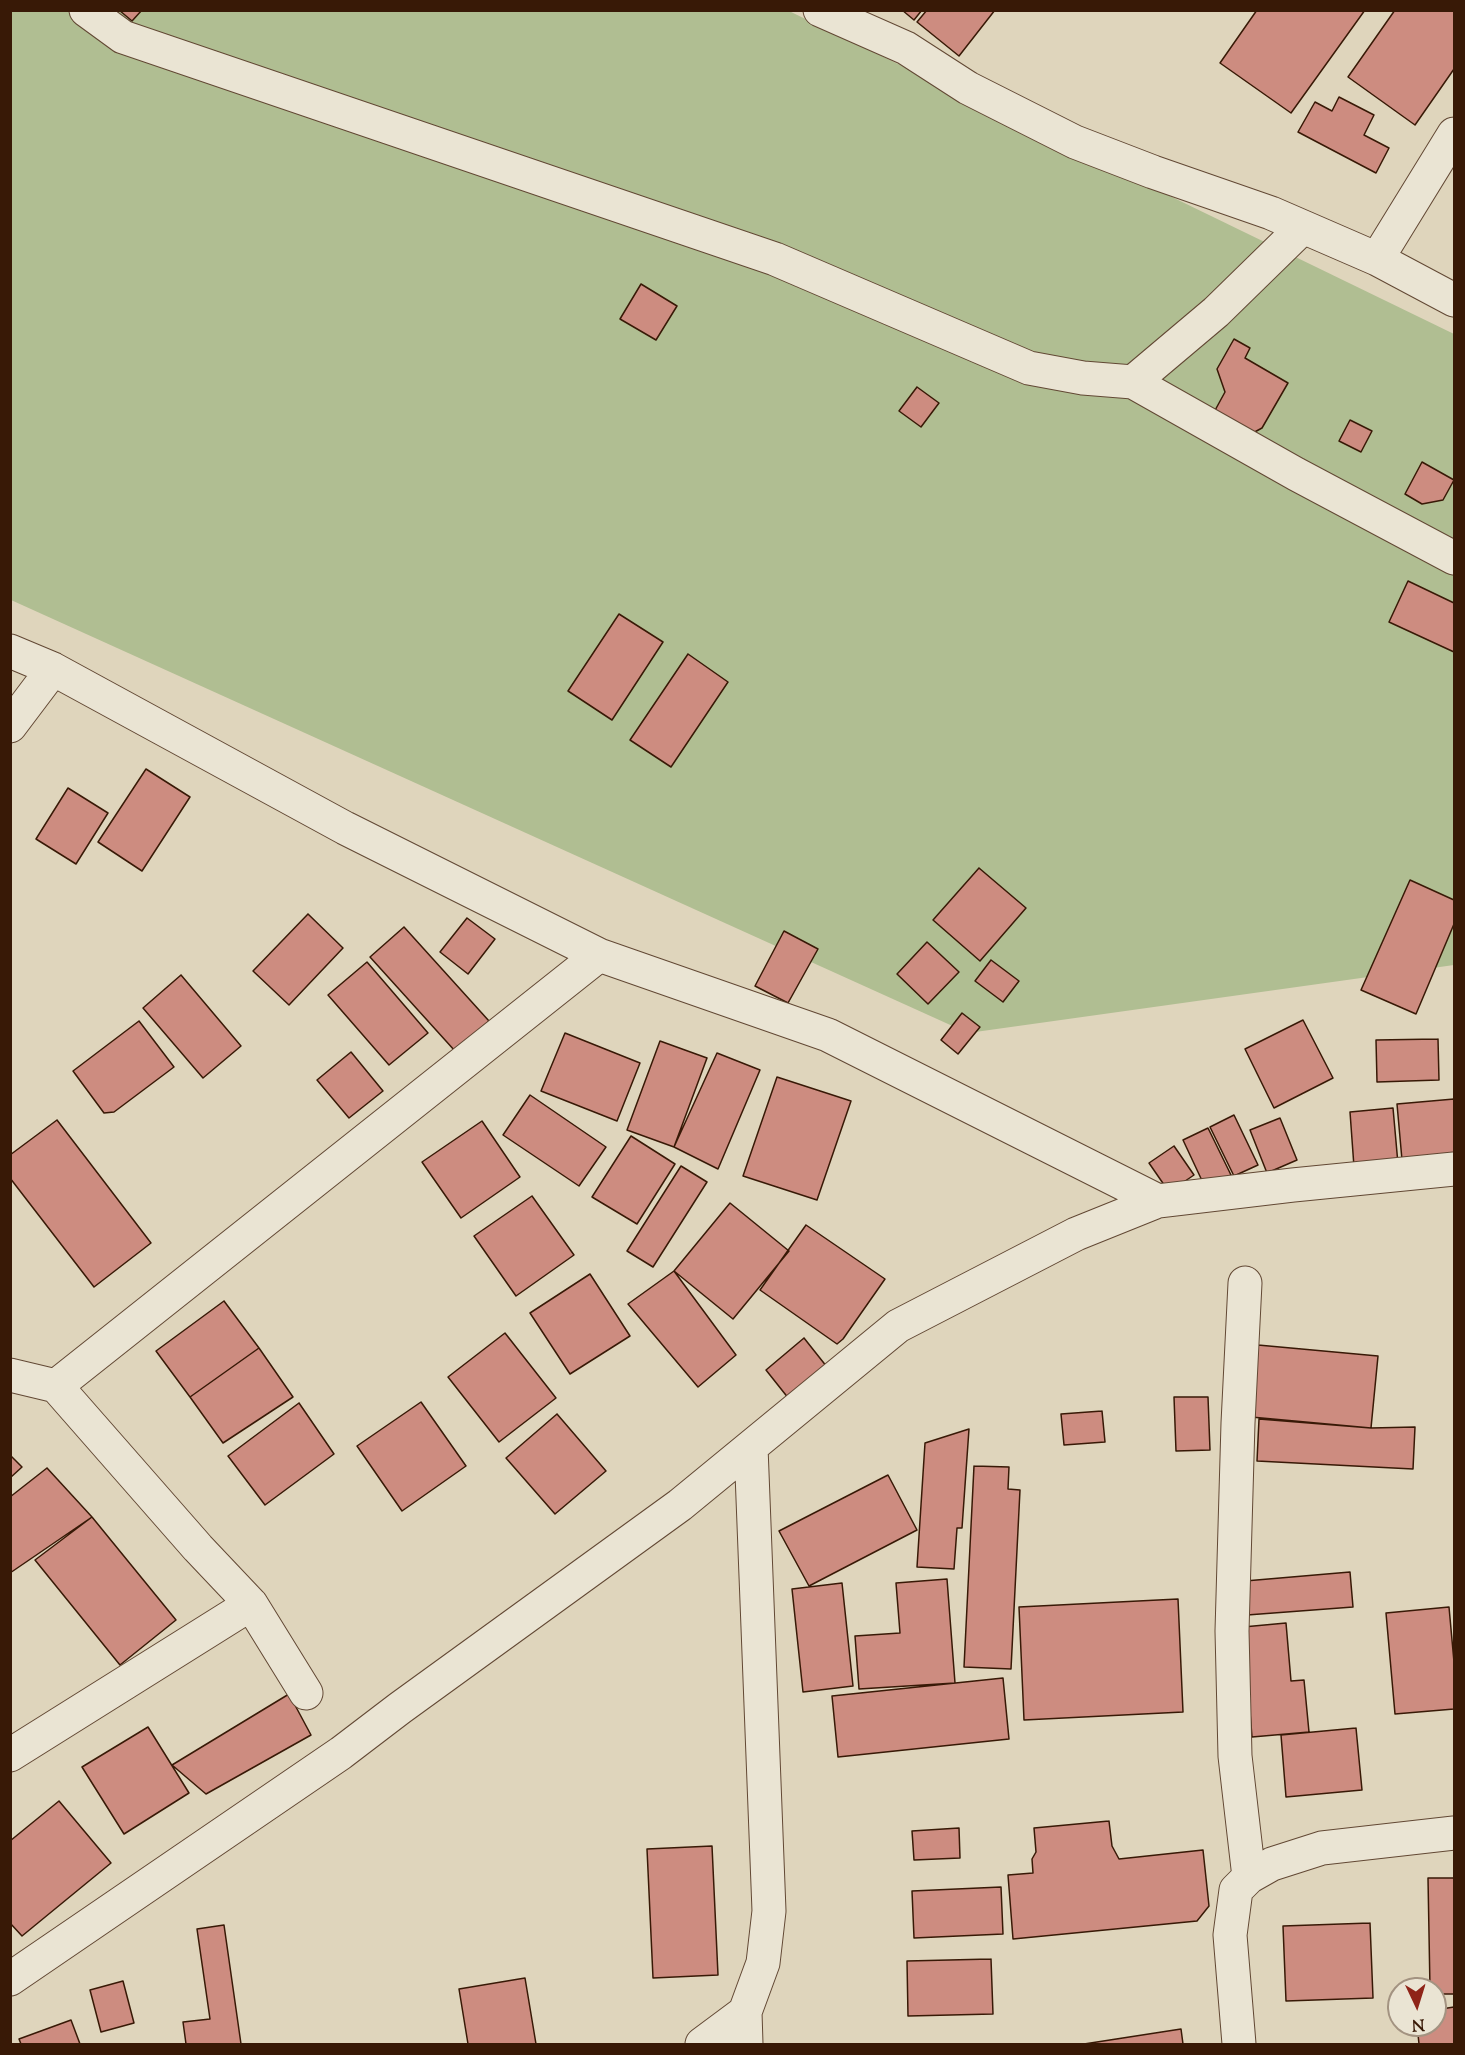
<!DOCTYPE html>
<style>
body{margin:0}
#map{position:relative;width:1465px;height:2055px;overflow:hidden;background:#dfd5bc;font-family:"Sorts Mill Goudy",serif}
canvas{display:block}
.frame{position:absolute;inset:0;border:12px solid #381906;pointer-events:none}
.north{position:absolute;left:1387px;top:1977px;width:60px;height:60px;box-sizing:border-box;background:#eae4d3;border:2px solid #a39381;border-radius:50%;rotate:176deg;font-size:16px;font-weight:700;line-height:24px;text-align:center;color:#381906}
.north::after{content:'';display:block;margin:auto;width:21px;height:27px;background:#8f2418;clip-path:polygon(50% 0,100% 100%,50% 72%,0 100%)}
</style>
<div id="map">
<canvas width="1465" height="2055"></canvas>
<div class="frame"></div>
<div class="north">N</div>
</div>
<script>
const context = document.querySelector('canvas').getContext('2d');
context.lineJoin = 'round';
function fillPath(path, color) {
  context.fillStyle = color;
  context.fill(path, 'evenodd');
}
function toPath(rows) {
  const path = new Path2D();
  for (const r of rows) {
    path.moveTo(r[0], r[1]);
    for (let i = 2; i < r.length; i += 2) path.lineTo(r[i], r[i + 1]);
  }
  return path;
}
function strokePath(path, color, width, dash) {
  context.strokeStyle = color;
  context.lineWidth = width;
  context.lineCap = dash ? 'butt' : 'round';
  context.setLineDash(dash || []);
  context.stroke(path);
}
const green = toPath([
 [11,11,789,11,1454,334,1454,965,968,1033,11,600]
]);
const building = toPath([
 [119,10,142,10,132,21,119,10],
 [902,10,922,10,914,20,902,10],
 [927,10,995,10,959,56,917,22,927,10],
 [1257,10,1365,10,1291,113,1220,63,1257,10],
 [1395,10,1454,10,1454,69,1415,125,1348,77,1395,10],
 [1339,97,1374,115,1364,135,1389,148,1376,173,1298,132,1315,102,1332,111,1339,97],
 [641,284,677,306,656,340,620,319,641,284],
 [1234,339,1250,348,1245,358,1288,383,1262,428,1251,434,1213,414,1225,392,1217,369,1234,339],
 [917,387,939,403,921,427,899,411,917,387],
 [1350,420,1372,431,1361,452,1339,441,1350,420],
 [1422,462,1454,480,1443,500,1422,504,1405,494,1422,462],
 [1408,581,1454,603,1454,652,1389,622,1408,581],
 [619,614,663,642,612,720,568,691,619,614],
 [688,654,728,682,671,767,630,740,688,654],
 [146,769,190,797,142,871,98,842,146,769],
 [68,788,108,813,76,864,36,839,68,788],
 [979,868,1026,908,980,961,933,920,979,868],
 [1410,880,1454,900,1454,924,1416,1014,1361,990,1410,880],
 [308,914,343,948,289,1005,253,971,308,914],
 [467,918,495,939,468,974,440,952,467,918],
 [404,927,489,1021,455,1051,370,957,404,927],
 [784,931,818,949,788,1003,755,986,784,931],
 [927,942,959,972,928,1004,897,974,927,942],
 [991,960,1019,981,1003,1002,975,981,991,960],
 [367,962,428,1033,389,1065,328,995,367,962],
 [181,975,241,1046,203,1078,143,1008,181,975],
 [962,1013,980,1027,958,1054,941,1040,962,1013],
 [1303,1020,1333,1078,1274,1108,1245,1049,1303,1020],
 [139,1021,174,1067,114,1112,104,1113,73,1071,139,1021],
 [565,1033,640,1063,617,1121,541,1091,565,1033],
 [1438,1039,1439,1080,1377,1082,1376,1040,1438,1039],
 [660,1041,707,1058,674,1147,627,1130,660,1041],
 [351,1052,383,1091,349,1118,317,1080,351,1052],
 [717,1053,760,1070,718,1169,674,1147,717,1053],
 [777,1077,851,1101,817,1200,743,1176,777,1077],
 [530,1095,606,1147,579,1186,503,1135,530,1095],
 [1454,1099,1454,1156,1402,1160,1397,1104,1454,1099],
 [1393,1108,1398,1164,1354,1167,1350,1112,1393,1108],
 [1234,1115,1258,1165,1234,1176,1210,1127,1234,1115],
 [1280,1118,1297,1160,1267,1173,1250,1130,1280,1118],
 [57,1120,151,1243,94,1287,10,1178,10,1155,57,1120],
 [482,1121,520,1177,461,1218,422,1162,482,1121],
 [1208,1128,1231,1175,1205,1187,1183,1140,1208,1128],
 [631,1136,675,1164,637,1224,592,1197,631,1136],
 [1174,1146,1194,1175,1169,1192,1149,1163,1174,1146],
 [681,1166,707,1182,653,1267,627,1251,681,1166],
 [532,1196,574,1255,516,1296,474,1236,532,1196],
 [730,1203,789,1251,733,1319,674,1271,730,1203],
 [806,1225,885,1279,843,1339,837,1344,760,1290,806,1225],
 [674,1271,736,1355,698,1387,628,1304,674,1271],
 [590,1274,630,1336,570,1374,530,1313,590,1274],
 [224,1301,259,1348,190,1397,156,1351,224,1301],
 [505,1333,556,1398,499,1442,448,1377,505,1333],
 [804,1338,827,1367,789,1399,766,1370,804,1338],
 [1258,1345,1378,1356,1371,1428,1251,1417,1258,1345],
 [259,1348,293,1397,223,1443,190,1397,259,1348],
 [1174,1397,1208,1397,1210,1450,1176,1451,1174,1397],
 [421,1402,466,1466,402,1511,357,1446,421,1402],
 [299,1403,334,1454,265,1505,228,1456,299,1403],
 [1102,1411,1105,1442,1064,1445,1061,1414,1102,1411],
 [557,1414,606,1471,555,1514,506,1458,557,1414],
 [1259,1419,1371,1428,1415,1427,1413,1469,1257,1461,1259,1419],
 [969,1429,962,1528,957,1528,954,1569,917,1567,925,1443,969,1429],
 [10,1455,22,1467,10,1478,10,1455],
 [974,1466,1009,1467,1008,1489,1020,1490,1011,1669,964,1667,974,1466],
 [47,1468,92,1517,10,1573,10,1497,47,1468],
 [888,1475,917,1530,809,1586,779,1531,888,1475],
 [92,1517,176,1620,120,1665,35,1560,92,1517],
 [1350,1572,1353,1607,1247,1615,1245,1581,1350,1572],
 [947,1579,955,1683,859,1689,855,1636,900,1633,896,1583,947,1579],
 [842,1583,853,1686,803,1692,792,1589,842,1583],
 [1178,1599,1183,1712,1024,1720,1019,1607,1178,1599],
 [1449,1607,1454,1662,1454,1709,1395,1714,1386,1613,1449,1607],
 [1286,1623,1291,1681,1304,1680,1309,1732,1252,1737,1243,1627,1286,1623],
 [1003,1678,1009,1739,838,1757,832,1696,1003,1678],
 [289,1694,311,1735,206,1794,172,1765,289,1694],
 [148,1727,189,1793,124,1834,82,1767,148,1727],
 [1356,1728,1362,1790,1286,1797,1281,1735,1356,1728],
 [59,1801,111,1863,22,1936,10,1923,10,1841,59,1801],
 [1109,1821,1112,1846,1119,1859,1203,1850,1209,1906,1197,1921,1013,1939,1008,1875,1033,1873,1032,1859,1036,1852,1034,1828,1109,1821],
 [959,1828,960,1858,914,1860,912,1831,959,1828],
 [712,1846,718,1975,653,1978,647,1849,712,1846],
 [1428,1878,1454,1878,1454,1994,1435,1994,1435,1989,1430,1989,1428,1878],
 [1001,1887,1003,1934,914,1938,912,1891,1001,1887],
 [1370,1923,1373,1998,1286,2001,1283,1926,1370,1923],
 [224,1925,241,2044,186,2044,183,2022,210,2019,197,1929,224,1925],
 [991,1959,993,2014,908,2016,907,1961,991,1959],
 [525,1978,536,2044,468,2044,459,1989,525,1978],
 [123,1981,134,2023,101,2032,90,1990,123,1981],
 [1454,2007,1454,2044,1419,2044,1417,2025,1435,2025,1435,2010,1454,2007],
 [71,2020,80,2044,21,2044,19,2039,71,2020],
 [1181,2029,1183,2044,1084,2044,1181,2029]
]);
const minor = toPath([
 [86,10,123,37,775,259,1029,368,1083,378,1133,382,1296,474,1454,558],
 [820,10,906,48,968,88,1075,142,1153,172,1271,213,1377,259,1454,300],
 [1377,259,1454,134],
 [1133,382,1216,312,1303,227],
 [10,651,53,669,345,828,599,955,828,1035,1158,1201],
 [10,726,53,669],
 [1245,1283,1238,1423,1232,1631,1235,1756,1249,1877],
 [10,1375,56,1386,198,1548,251,1604,306,1693],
 [56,1386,599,955],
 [10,1755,251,1604],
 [10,1979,341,1753,400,1708,680,1505,898,1326,1076,1234,1158,1201,1293,1185,1454,1169],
 [702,2044,745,2012],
 [746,2044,745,2012,763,1963,769,1911,751,1447],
 [1239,2044,1230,1935,1236,1890,1249,1877,1272,1864,1322,1848,1454,1833]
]);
fillPath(green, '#b0be92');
fillPath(building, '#cd8c80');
strokePath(building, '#381906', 1.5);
strokePath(minor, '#624834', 35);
strokePath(minor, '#eae4d3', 33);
</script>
